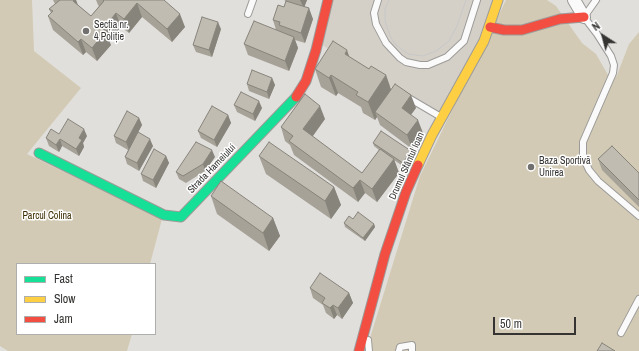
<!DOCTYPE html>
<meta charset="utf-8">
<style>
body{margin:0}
#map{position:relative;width:639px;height:351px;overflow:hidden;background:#e1dfdc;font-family:"Archivo Narrow",sans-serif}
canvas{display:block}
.legend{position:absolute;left:16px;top:263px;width:140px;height:72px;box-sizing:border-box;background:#fff;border:1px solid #aeaead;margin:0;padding:5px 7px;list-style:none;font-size:12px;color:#353432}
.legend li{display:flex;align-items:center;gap:8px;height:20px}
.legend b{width:20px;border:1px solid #aeaead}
.north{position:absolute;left:583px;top:16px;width:40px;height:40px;-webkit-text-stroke:3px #fff;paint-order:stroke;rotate:324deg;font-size:11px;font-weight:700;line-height:16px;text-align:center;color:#353432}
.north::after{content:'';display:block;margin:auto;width:14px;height:18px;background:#353432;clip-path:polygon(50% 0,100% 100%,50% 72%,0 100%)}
.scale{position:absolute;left:493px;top:317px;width:83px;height:18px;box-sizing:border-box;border:2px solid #353432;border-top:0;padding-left:5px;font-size:12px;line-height:14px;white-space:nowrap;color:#353432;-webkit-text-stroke:3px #fff;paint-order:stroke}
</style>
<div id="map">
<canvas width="639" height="351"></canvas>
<ul class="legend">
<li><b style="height:5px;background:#16e098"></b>Fast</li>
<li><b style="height:5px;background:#ffcf43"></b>Slow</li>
<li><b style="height:5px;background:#f24e42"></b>Jam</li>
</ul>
<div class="north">N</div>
<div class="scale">50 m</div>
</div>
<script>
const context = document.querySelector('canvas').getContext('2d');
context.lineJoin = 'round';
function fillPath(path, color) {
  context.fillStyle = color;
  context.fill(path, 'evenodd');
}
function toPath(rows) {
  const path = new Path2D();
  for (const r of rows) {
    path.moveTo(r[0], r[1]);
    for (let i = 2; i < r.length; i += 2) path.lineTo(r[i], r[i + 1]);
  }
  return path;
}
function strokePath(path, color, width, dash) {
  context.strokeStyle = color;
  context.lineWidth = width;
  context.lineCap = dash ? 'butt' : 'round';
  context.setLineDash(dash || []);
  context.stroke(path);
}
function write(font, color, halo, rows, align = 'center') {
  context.font = font + ' "Archivo Narrow",sans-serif';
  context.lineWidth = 3;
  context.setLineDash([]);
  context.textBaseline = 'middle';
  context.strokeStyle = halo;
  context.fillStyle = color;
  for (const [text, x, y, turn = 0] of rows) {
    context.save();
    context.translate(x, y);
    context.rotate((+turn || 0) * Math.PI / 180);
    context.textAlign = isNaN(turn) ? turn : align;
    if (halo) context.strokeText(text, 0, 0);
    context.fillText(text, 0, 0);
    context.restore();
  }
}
const built = toPath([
 [328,0,498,0,442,118,319,43]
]);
const green = toPath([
 [0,0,32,0,34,51,81,88,27,154,162,219,150,264,17,264,17,334,132,334,127,351,8,351,0,346],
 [506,0,547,0,556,6,582,43,596,54,612,82,617,75,629,44,639,32,639,351,366,351,420,176]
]);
const lane = toPath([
 [378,0,374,13,376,24,386,43,400,58,406,62,420,65,428,65,447,57,464,41,477,0],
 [596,0,584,17,597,34,611,56,614,65,613,73,583,142,583,157,589,170,598,181,639,216],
 [248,14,253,0],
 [407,97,441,117],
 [621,333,639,299],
 [368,340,369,351],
 [399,351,400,347,412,345,412,351]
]);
const street = toPath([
 [574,0,584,17]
]);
const fast = toPath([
 [39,153,164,215,181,217,296,97]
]);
const slow = toPath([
 [418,165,432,135,484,41,498,0]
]);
const jam = toPath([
 [490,27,504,30,522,30,560,19,584,17],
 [296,97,306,81,316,50,328,0],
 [359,351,385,254,406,192,418,165]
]);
const tram = toPath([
 [389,0,385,9,385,21,391,38,396,45,408,54,423,56,436,51,449,41,457,26,466,0]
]);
const wall = toPath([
 [53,0,76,0,78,5,91,16,99,6,98,5,96,0,164,0,185,27,172,42,142,17,129,33,121,27,109,41,111,45,97,61,86,52,83,55,53,30,48,16,51,13,49,9,55,4],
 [284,0,307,0,304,7,313,19,305,43,295,40,298,48,289,71,248,55,244,44,276,30,273,20,284,7,286,1],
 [221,29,212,57,196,52,193,45],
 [349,57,369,69,386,75,391,89,416,108,411,115,423,133,412,149,380,125,377,117,375,120,363,113,361,107,338,93,336,96,321,87,315,69],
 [272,78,275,85,269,99,249,91,247,84],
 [234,105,262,108,255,121,237,112],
 [228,115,231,123,217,147,201,138,198,131],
 [139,118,142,125,138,132,153,146,139,171,127,164,125,157,128,150,116,143,114,136],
 [325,119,312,136,362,173,379,150,374,146,373,143,412,155,404,167,394,160,399,173,377,202,365,193,358,202,294,155,290,145,285,141,281,127],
 [59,134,87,136,83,143,84,147,79,156,62,146,59,152,49,146,46,138],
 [166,156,169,163,156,188,143,181,141,174],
 [259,156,334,187,341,205,331,219,266,174],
 [215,157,205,171,186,183,179,179,176,172],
 [598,159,639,173,639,207,602,170],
 [211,196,273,218,280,236,269,251,217,214],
 [353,219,374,224,375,227,365,241,345,227,344,223],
 [310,288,349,293,353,303,342,319,337,315,334,319,326,313,323,305,313,298]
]);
const shadedWall = toPath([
 [74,0,76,0,80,11,73,1],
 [300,0,307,0,304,8],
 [137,3,142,17,129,33,124,19],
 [309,8,313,19,305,43,301,33],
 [116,13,121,27,109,41,111,45,97,61,92,48,103,29],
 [180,14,185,27,172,42,167,29],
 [218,22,221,29,212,57,209,50],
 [294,37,298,48,289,71,285,61],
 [81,39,86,52,83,55,78,42],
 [347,50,353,68,345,54],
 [331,75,338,93,336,96,329,78],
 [386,75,392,93,375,112,377,117,375,120,368,102],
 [272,78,275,85,269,99,267,92],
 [411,95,416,108,406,121,402,108],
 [259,101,262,108,255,121,253,114],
 [320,106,325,119,308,143,303,129],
 [228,115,231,123,217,147,214,140],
 [139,118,142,125,129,150,126,142],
 [418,120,423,133,412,149,407,135],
 [84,129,87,136,83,143,84,147,79,156,76,149,79,138],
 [60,139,62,146,59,152,56,145],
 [150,139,153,146,139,171,137,163],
 [212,150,215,157,205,171,203,164],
 [411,151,412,155,404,167,403,163],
 [166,156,169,163,156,188,153,180],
 [394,159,399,173,377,202,372,189],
 [360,180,365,193,358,202,353,188],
 [334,187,341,205,331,219,325,201],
 [273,218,280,236,269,251,263,233],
 [374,224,375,227,365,241,363,238],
 [349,293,353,303,342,319,338,308],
 [333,305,337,315,334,319,330,308]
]);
const building = toPath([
 [60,0,74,0,73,1,91,16,104,1,103,0,164,0,180,14,167,29,137,3,124,19,116,13,103,29,106,31,92,48,81,39,78,42,48,16,53,11,49,9,60,0],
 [286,1,309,8,301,33,279,25,280,22,273,20,278,5,284,7,286,1],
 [202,17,218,22,209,50,193,45,202,17],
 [254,21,294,37,285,61,244,44,254,21],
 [333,41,347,50,345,54,369,69,371,66,386,75,368,102,356,95,358,92,331,75,329,78,315,69,333,41],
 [252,70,272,78,267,92,247,84,252,70],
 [395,84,411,95,402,108,418,120,407,135,375,112,395,84],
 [241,92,259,101,253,114,234,105,241,92],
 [305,94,320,106,303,129,362,173,380,149,394,159,372,189,360,180,353,188,289,141,293,136,281,127,305,94],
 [212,106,228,115,214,140,198,131,212,106],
 [127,111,139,118,126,142,114,136,127,111],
 [68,119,84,129,79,138,82,140,76,149,60,139,56,145,46,138,51,129,59,134,68,119],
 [381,131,411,151,403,163,373,143,381,131],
 [138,132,150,139,137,163,125,157,138,132],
 [196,142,212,150,203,164,183,176,176,172,196,142],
 [269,142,334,187,325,201,259,156,269,142],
 [612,146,639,173,639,200,598,159,612,146],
 [154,149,166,156,153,180,141,174,154,149],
 [221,181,273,218,263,233,211,196,221,181],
 [358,212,374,224,363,238,344,223,349,216,353,219,358,212],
 [320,273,349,293,338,308,333,305,330,308,322,303,325,298,310,288,320,273],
 [602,343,615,351,597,351,602,343]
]);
const markers = [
 [86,31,4,"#71706e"],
 [531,167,4,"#71706e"]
];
const poiNames = [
 ["Secția nr.",94,25],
 ["4 Poliție",94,37],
 ["Baza Sportivă",539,161],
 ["Unirea",539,173]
];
const streetNames = [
 ["Drumul Sfântul Ioan",407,166,-66],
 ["Strada Hameiului",212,169,-46]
];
const parkNames = [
 ["Parcul Colina",47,216]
];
fillPath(built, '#d4d0c8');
fillPath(green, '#d2cab4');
strokePath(lane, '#9c9b99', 8);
strokePath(street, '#9c9b99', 14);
strokePath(fast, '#9c9b99', 11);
strokePath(slow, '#9c9b99', 11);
strokePath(jam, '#9c9b99', 11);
strokePath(lane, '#fafafa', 6);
strokePath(street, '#fafafa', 12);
strokePath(fast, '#16e098', 9);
strokePath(slow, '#ffcf43', 9);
strokePath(jam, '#f24e42', 9);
strokePath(tram, '#c8c8c8', 1);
fillPath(wall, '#a6a298');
fillPath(shadedWall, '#87847c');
fillPath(building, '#c1bcb1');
strokePath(building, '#87847c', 1);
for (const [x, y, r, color] of markers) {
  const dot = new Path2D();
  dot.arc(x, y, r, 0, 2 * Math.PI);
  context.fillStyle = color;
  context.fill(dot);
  strokePath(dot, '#fff', 1.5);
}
write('10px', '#353432', '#fff', poiNames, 'left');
write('10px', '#353432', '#fff', streetNames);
write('10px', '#3a2b00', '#fff', parkNames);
</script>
